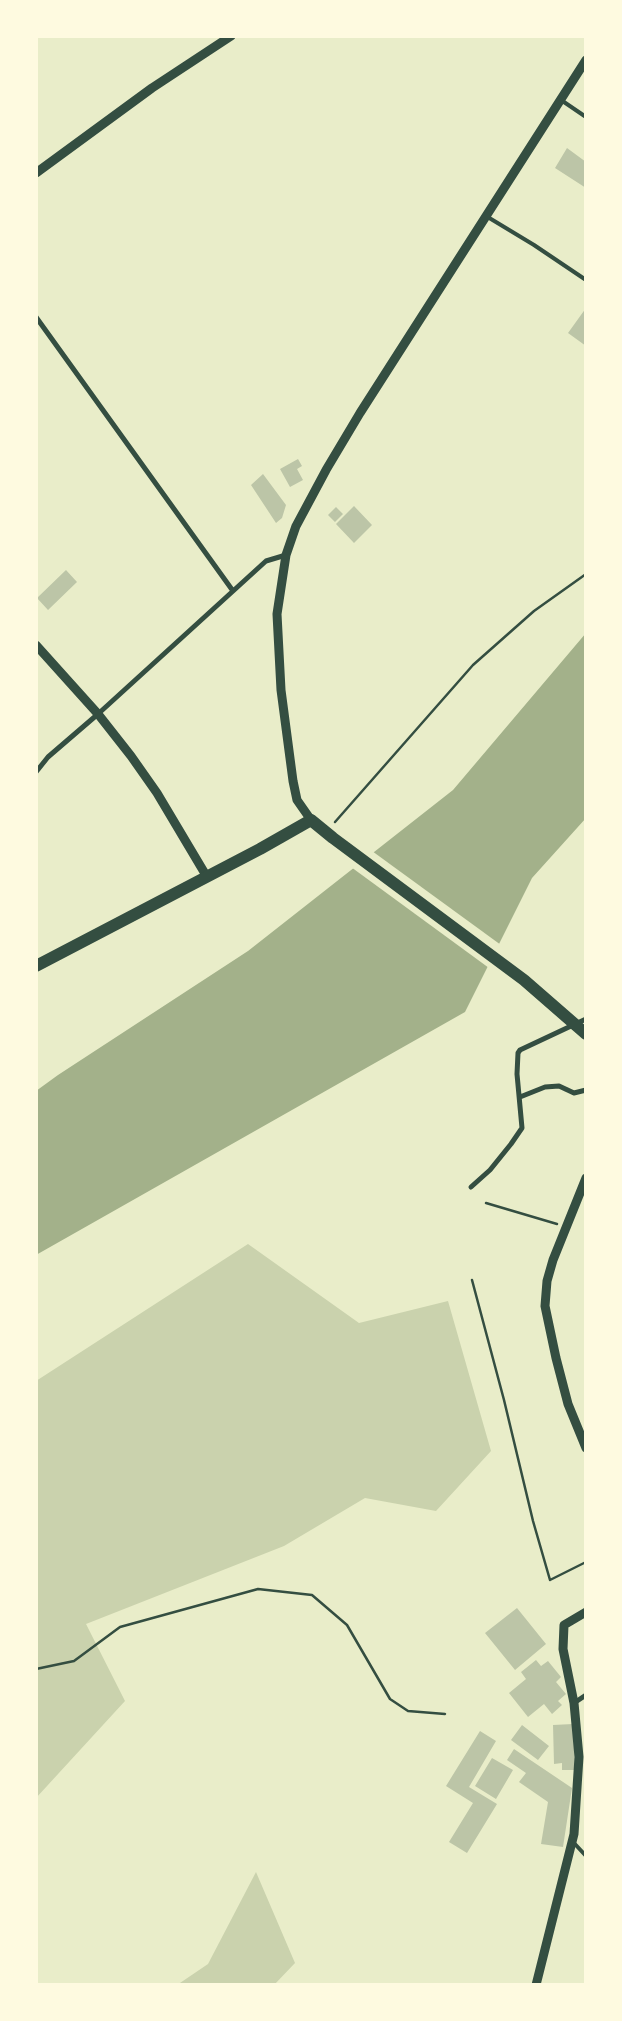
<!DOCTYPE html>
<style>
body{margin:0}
#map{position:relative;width:622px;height:2021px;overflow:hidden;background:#e9edc9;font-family:Lora,serif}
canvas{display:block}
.frame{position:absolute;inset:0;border:38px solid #fefae0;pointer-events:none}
</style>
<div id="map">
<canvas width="622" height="2021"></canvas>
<div class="frame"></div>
</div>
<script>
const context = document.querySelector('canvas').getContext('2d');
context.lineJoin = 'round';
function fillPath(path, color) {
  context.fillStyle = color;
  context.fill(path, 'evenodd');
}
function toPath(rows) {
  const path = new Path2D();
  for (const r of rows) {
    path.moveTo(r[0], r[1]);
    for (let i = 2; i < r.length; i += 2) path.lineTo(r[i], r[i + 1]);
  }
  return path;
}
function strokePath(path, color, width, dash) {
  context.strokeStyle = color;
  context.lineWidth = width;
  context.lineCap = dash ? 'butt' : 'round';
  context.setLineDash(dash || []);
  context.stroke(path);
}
const green = toPath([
 [248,1244,359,1323,448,1301,491,1451,436,1511,365,1498,284,1546,86,1624,125,1701,36,1798,36,1381],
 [256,1872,295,1963,274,1985,177,1985,208,1964]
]);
const water = toPath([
 [586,633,586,818,532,878,465,1012,36,1255,36,1091,58,1075,248,951,453,790]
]);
const pier = toPath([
 [372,851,501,945,489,968,351,867]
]);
const building = toPath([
 [567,148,586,162,586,188,555,168],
 [586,308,586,346,568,333],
 [298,459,302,466,297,469,303,480,290,487,280,469],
 [263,474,286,505,282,518,276,523,251,485],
 [354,506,372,525,354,543,336,524],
 [336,507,343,514,335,522,328,515],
 [66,570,77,582,48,610,37,598],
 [517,1608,546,1644,515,1670,485,1633],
 [536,1660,541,1666,548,1661,561,1677,556,1682,566,1694,558,1701,562,1705,552,1714,544,1704,528,1717,509,1693,526,1679,521,1672],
 [573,1724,575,1770,562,1770,562,1763,554,1764,553,1725],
 [522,1725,549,1746,538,1760,511,1740],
 [480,1731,496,1741,469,1787,497,1804,467,1853,449,1842,473,1803,446,1786],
 [514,1749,572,1788,563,1847,541,1844,548,1802,519,1782,526,1773,507,1760],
 [492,1758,513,1770,496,1799,475,1786]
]);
const path = toPath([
 [335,822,473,665,534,611,586,574],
 [486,1203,557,1224],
 [472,1280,504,1400,533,1521,550,1580,586,1562],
 [36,1669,74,1661,120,1627,258,1589,312,1595,347,1625,390,1699,408,1711,445,1714]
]);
const service = toPath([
 [561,100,586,117],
 [486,216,534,245,586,280],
 [574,1843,586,1856]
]);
const minor = toPath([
 [36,317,233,591],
 [36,772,48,757,98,714,266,561,286,555],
 [520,1097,545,1087,559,1086,574,1093,586,1090],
 [471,1187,490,1170,511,1144,522,1128,517,1074,518,1053,520,1050,586,1019],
 [574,1703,586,1695]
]);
const tertiary = toPath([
 [36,173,152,88,231,36],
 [36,645,98,714,131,756,157,793,207,877],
 [311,820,297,800,293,781,281,690,277,614,286,555,296,526,326,470,360,413,586,60],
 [586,1178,553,1260,547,1281,545,1306,556,1358,568,1404,586,1448],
 [536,1985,574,1834,579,1757,574,1703,563,1649,564,1625,586,1612]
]);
const primary = toPath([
 [36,966,260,849,311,820,333,838,524,980,586,1034]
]);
fillPath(green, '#cad2ad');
fillPath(water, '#a3b18a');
fillPath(pier, '#e9edc9');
fillPath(building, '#bcc5a7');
strokePath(path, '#344e41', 2.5);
strokePath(service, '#344e41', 4);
strokePath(minor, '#344e41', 5);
strokePath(tertiary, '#344e41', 9);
strokePath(primary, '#344e41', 12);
</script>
